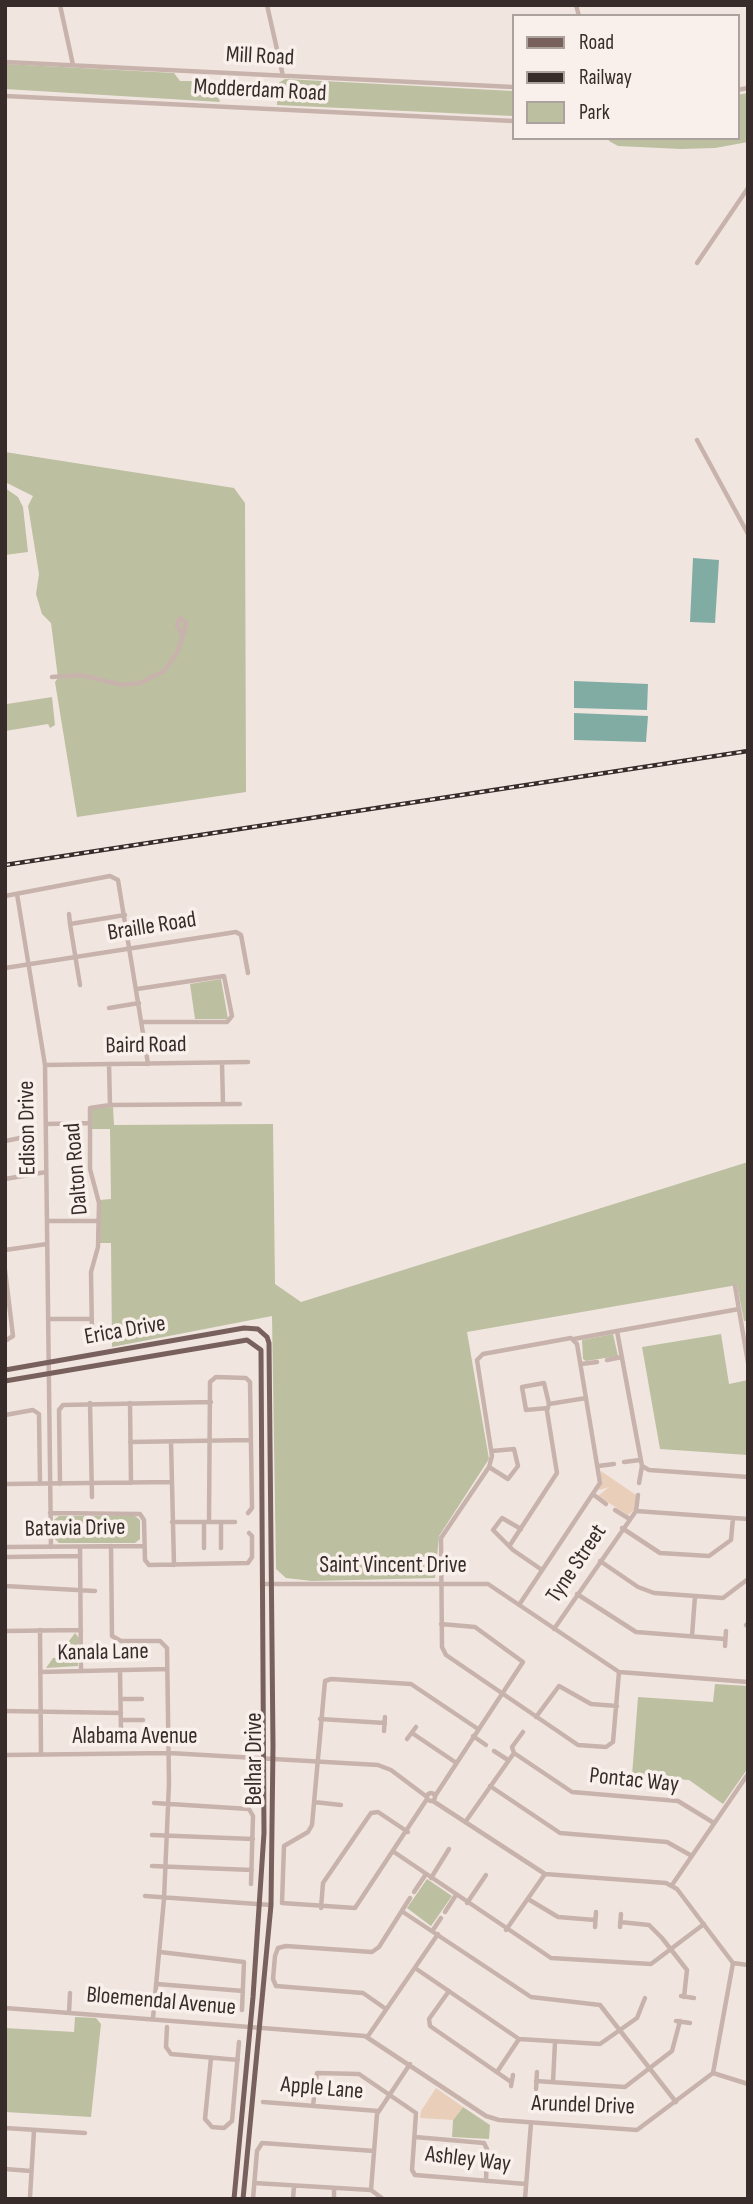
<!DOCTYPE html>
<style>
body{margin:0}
#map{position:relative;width:753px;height:2204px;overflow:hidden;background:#f1e5e0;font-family:"Sofia Sans Condensed",sans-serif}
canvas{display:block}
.frame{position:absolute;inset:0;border:7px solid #372c2a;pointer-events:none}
.legend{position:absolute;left:512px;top:14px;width:228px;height:126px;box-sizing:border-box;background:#f9f0ec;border:2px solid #aba29e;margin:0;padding:9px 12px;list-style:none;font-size:21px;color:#372c2a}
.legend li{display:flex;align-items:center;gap:14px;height:35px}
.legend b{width:35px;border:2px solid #aba29e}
</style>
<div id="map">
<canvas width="753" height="2204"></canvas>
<div class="frame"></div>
<ul class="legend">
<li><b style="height:9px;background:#78605d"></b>Road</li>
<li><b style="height:9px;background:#372c2a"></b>Railway</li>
<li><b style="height:19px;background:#bcbfa0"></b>Park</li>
</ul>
</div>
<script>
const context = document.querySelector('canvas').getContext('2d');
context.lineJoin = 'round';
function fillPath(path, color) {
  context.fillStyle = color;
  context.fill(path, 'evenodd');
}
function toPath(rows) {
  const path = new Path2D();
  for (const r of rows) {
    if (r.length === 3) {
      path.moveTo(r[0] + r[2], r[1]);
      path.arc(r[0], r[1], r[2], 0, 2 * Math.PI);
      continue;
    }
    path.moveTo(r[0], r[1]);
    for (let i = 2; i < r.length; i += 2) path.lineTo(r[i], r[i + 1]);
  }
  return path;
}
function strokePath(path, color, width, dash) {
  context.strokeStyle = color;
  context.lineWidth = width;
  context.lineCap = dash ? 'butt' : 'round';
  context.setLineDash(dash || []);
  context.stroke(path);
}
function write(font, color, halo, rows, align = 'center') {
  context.font = font + ' "Sofia Sans Condensed",sans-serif';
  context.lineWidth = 7;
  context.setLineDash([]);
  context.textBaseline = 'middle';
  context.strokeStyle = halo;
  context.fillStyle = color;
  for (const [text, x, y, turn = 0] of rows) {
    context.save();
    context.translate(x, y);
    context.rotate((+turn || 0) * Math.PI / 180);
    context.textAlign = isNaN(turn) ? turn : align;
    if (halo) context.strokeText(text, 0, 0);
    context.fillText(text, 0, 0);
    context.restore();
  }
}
const green = toPath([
 [5,64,174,73,180,81,213,81,220,102,5,89],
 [285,79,513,91,513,116,277,105,277,84],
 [748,93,748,142,715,148,681,149,618,146,609,141,608,138,737,138,737,95],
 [5,452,234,488,245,503,246,792,77,817,55,682,58,678,51,623,42,614,36,594,39,574,28,506,33,496,5,482],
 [5,488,18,497,23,507,28,552,5,555],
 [5,696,7,704,52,697,55,725,50,728,48,724,5,731],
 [221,979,228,1019,195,1019,190,984],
 [113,1107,114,1125,273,1124,275,1284,301,1302,748,1162,748,1321,744,1321,737,1285,467,1332,489,1459,439,1536,435,1578,312,1581,286,1578,276,1569,272,1316,112,1347,111,1243,100,1243,100,1200,111,1199,110,1129,91,1129,92,1108],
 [613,1334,618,1356,586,1361,583,1359,582,1340],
 [721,1334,729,1384,748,1380,748,1455,660,1449,642,1347],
 [59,1516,135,1516,140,1520,140,1539,135,1543,59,1543,54,1538,54,1520],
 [75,1633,79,1638,78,1666,46,1668,53,1658,69,1657,69,1641],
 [715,1684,748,1686,748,1768,723,1804,689,1780,632,1776,638,1697,713,1702],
 [427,1879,452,1896,431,1926,407,1908],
 [75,2017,96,2018,101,2024,91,2117,5,2112,5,2028,74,2032],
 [463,2107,490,2125,489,2139,452,2137,453,2120]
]);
const sand = toPath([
 [601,1471,636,1495,634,1510,628,1515,598,1496,609,1487,599,1490],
 [436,2088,463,2107,453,2120,420,2118,421,2111]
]);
const water = toPath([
 [693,558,719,560,715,623,690,622],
 [574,681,648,684,647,710,574,708],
 [574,713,648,716,646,742,574,740]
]);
const minor = toPath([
 [60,5,73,65],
 [267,5,283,76],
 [576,5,579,16],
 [5,62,513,87],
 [737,90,748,88],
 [5,96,513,121],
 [697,263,748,188],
 [697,440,748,534],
 [52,677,81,675,122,685,140,683,164,671,176,655,183,637,177,625,180,618,186,623,183,637],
 [17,894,45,1065,51,1547],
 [5,896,110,876,118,880,148,1064],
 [69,914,70,924],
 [5,968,236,932,241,935,248,973],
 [80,985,70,924,125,915],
 [137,989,224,976,232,1016,227,1022,142,1022],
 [109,1008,139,1003],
 [222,1063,223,1104],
 [109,1064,110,1105],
 [45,1065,248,1062],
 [46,1124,90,1123],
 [5,1141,20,1138],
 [5,1179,46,1172],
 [47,1221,98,1221],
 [5,1250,47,1244],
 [5,1270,13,1336,5,1341],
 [735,1286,748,1363],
 [739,1309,617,1331,642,1466,649,1470,748,1477],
 [48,1319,92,1319],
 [92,1336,91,1272,98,1247,99,1203,90,1169,90,1108,110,1105,240,1104],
 [574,1339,617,1331],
 [607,1360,622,1357],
 [581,1364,597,1362],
 [90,1403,92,1497],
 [130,1403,131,1483],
 [548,1408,526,1410,522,1387,544,1383,549,1404],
 [5,1415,33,1410,39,1414,40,1484],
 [130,1442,251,1440],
 [171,1442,174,1565],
 [624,1462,640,1460],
 [598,1466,614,1464],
 [489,1467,508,1479,518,1466,514,1449,492,1451],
 [639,1483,642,1466],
 [5,1484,171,1482],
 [60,1484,59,1410,63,1405,211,1402],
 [594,1495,606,1504],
 [615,1510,628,1518],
 [636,1511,638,1495],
 [50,1513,140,1514,144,1520,145,1560,149,1565,248,1563,252,1557,252,1536,249,1533],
 [172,1522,235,1522],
 [209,1522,210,1382,216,1377,246,1378,250,1382,252,1508,248,1513],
 [204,1523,204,1548],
 [221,1523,221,1548],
 [622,1528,660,1553,709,1556,731,1540,733,1518],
 [521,1529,502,1518,493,1530,513,1550,542,1570],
 [510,1545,557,1473,547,1411,549,1404,586,1398],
 [111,1546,112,1636,121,1641,160,1641,167,1648,169,1783,164,1899,153,2018],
 [5,1547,144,1546],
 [80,1547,81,1671],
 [5,1557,80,1556],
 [600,1561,638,1587,654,1593,723,1598,748,1579],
 [262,1584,488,1584,619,1672,748,1682],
 [5,1586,95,1591],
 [577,1594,636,1632,725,1639],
 [519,1605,600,1483,577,1344,571,1338,483,1354,477,1360,492,1456,489,1467,441,1538,442,1647,446,1655,578,1745,606,1747,613,1742,619,1672],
 [746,1625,748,1627],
 [554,1629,636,1511,748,1519],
 [40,1630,41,1754],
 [5,1631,81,1630],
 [692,1636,695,1596],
 [725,1646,726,1631],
 [120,1670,121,1733],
 [40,1672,167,1669],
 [121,1699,142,1699],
 [5,1711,121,1713],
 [536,1717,559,1686,591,1704,617,1706],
 [320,1719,385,1723],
 [121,1720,143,1720],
 [384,1731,385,1717],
 [412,1733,455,1762],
 [473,1736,486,1745],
 [407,1739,416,1727],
 [494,1751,508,1760],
 [514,1753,572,1792,678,1801,714,1823],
 [5,1755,169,1753,378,1765,391,1770,427,1797],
 [490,1786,560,1833,667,1842,692,1856],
 [431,1797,4],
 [435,1796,523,1662,475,1627,441,1624],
 [427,1799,355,1908,282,1903,284,1846,308,1832,312,1825,325,1681,331,1679,411,1684,478,1729],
 [314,1802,341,1805],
 [154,1803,249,1809,253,1816,251,1884],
 [466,1821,514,1753,512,1747,523,1732],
 [152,1835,253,1839],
 [394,1852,551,1958,651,1964,704,1924],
 [152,1866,252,1870],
 [431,1878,449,1849],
 [672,1885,748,1774],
 [414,1892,426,1874],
 [145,1896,271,1905],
 [528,1899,558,1917,595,1920],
 [467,1903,486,1875],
 [321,1908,323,1883,371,1813,378,1812,408,1832],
 [403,1912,531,1997,600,2005,676,2102],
 [445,1912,456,1895],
 [620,1922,649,1925,662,1938,687,1970,684,1997],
 [595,1927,596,1912],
 [620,1927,621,1914],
 [433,1930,441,1918],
 [506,1930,545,1874],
 [160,1952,244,1962,242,2010],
 [733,1963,748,1965],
 [415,1968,519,2039,600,2044,637,2018,645,1998],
 [157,1984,243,1991],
 [449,1991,429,2019,430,2026,511,2082],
 [681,1996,694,1998],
 [5,2008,365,2036,486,2116,499,2120,637,2130,713,2073,733,1963,677,1889,666,1883,545,1874,433,1801],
 [386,2009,363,1993,276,1986,273,1979,275,1956,278,1948,286,1946,372,1952,379,1947,410,1898],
 [69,2013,70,1993],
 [676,2021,690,2023],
 [167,2027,166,2047,171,2054,238,2060],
 [368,2036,438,1934],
 [211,2058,205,2119,212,2127,224,2128,232,2121,239,2042],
 [497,2072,519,2039],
 [713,2073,748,2084],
 [536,2081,625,2087,672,2051,680,2021],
 [553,2082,555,2042],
 [511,2086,513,2075],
 [536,2089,537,2072],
 [263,2102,378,2111],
 [313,2106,317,2073,359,2074,416,2113,412,2170,415,2175,526,2184],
 [5,2128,85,2133],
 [415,2137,484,2143,487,2149,486,2181],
 [5,2169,31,2171],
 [254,2183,371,2190],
 [30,2197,34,2130],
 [253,2199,257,2151,262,2143,374,2151],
 [293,2199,294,2186],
 [334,2199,334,2188],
 [383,2199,371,2190,377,2114,410,2064],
 [525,2199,531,2123]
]);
const major = toPath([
 [5,1370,244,1328,258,1329,267,1337,269,1343,273,1746,271,1905,243,2199],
 [5,1381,247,1340,261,1350,264,1833,253,1997,234,2199]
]);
const rail = toPath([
 [5,865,748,751]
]);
const streetNames = [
 ["Mill Road",260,57,3],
 ["Modderdam Road",260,91,3],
 ["Braille Road",152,927,-9],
 ["Baird Road",146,1046,-1],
 ["Edison Drive",28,1128,-91],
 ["Dalton Road",77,1169,-95],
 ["Erica Drive",125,1331,-10],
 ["Batavia Drive",75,1529,-1],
 ["Tyne Street",577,1564,-56],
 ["Saint Vincent Drive",393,1566],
 ["Kanala Lane",103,1653,-1],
 ["Alabama Avenue",135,1737],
 ["Belhar Drive",255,1759,-90],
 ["Pontac Way",634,1781,6],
 ["Bloemendal Avenue",161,2002,5],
 ["Apple Lane",322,2089,5],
 ["Arundel Drive",583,2106,2],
 ["Ashley Way",468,2160,7]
];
fillPath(green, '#bcbfa0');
fillPath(sand, '#e9ceb9');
fillPath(water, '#81aca4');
strokePath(minor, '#c8b3ac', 4.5);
strokePath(major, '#78605d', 5);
strokePath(rail, '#372c2a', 4.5);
strokePath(rail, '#f9f0ec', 2, [5]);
write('23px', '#372c2a', '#f9f0ec', streetNames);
</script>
